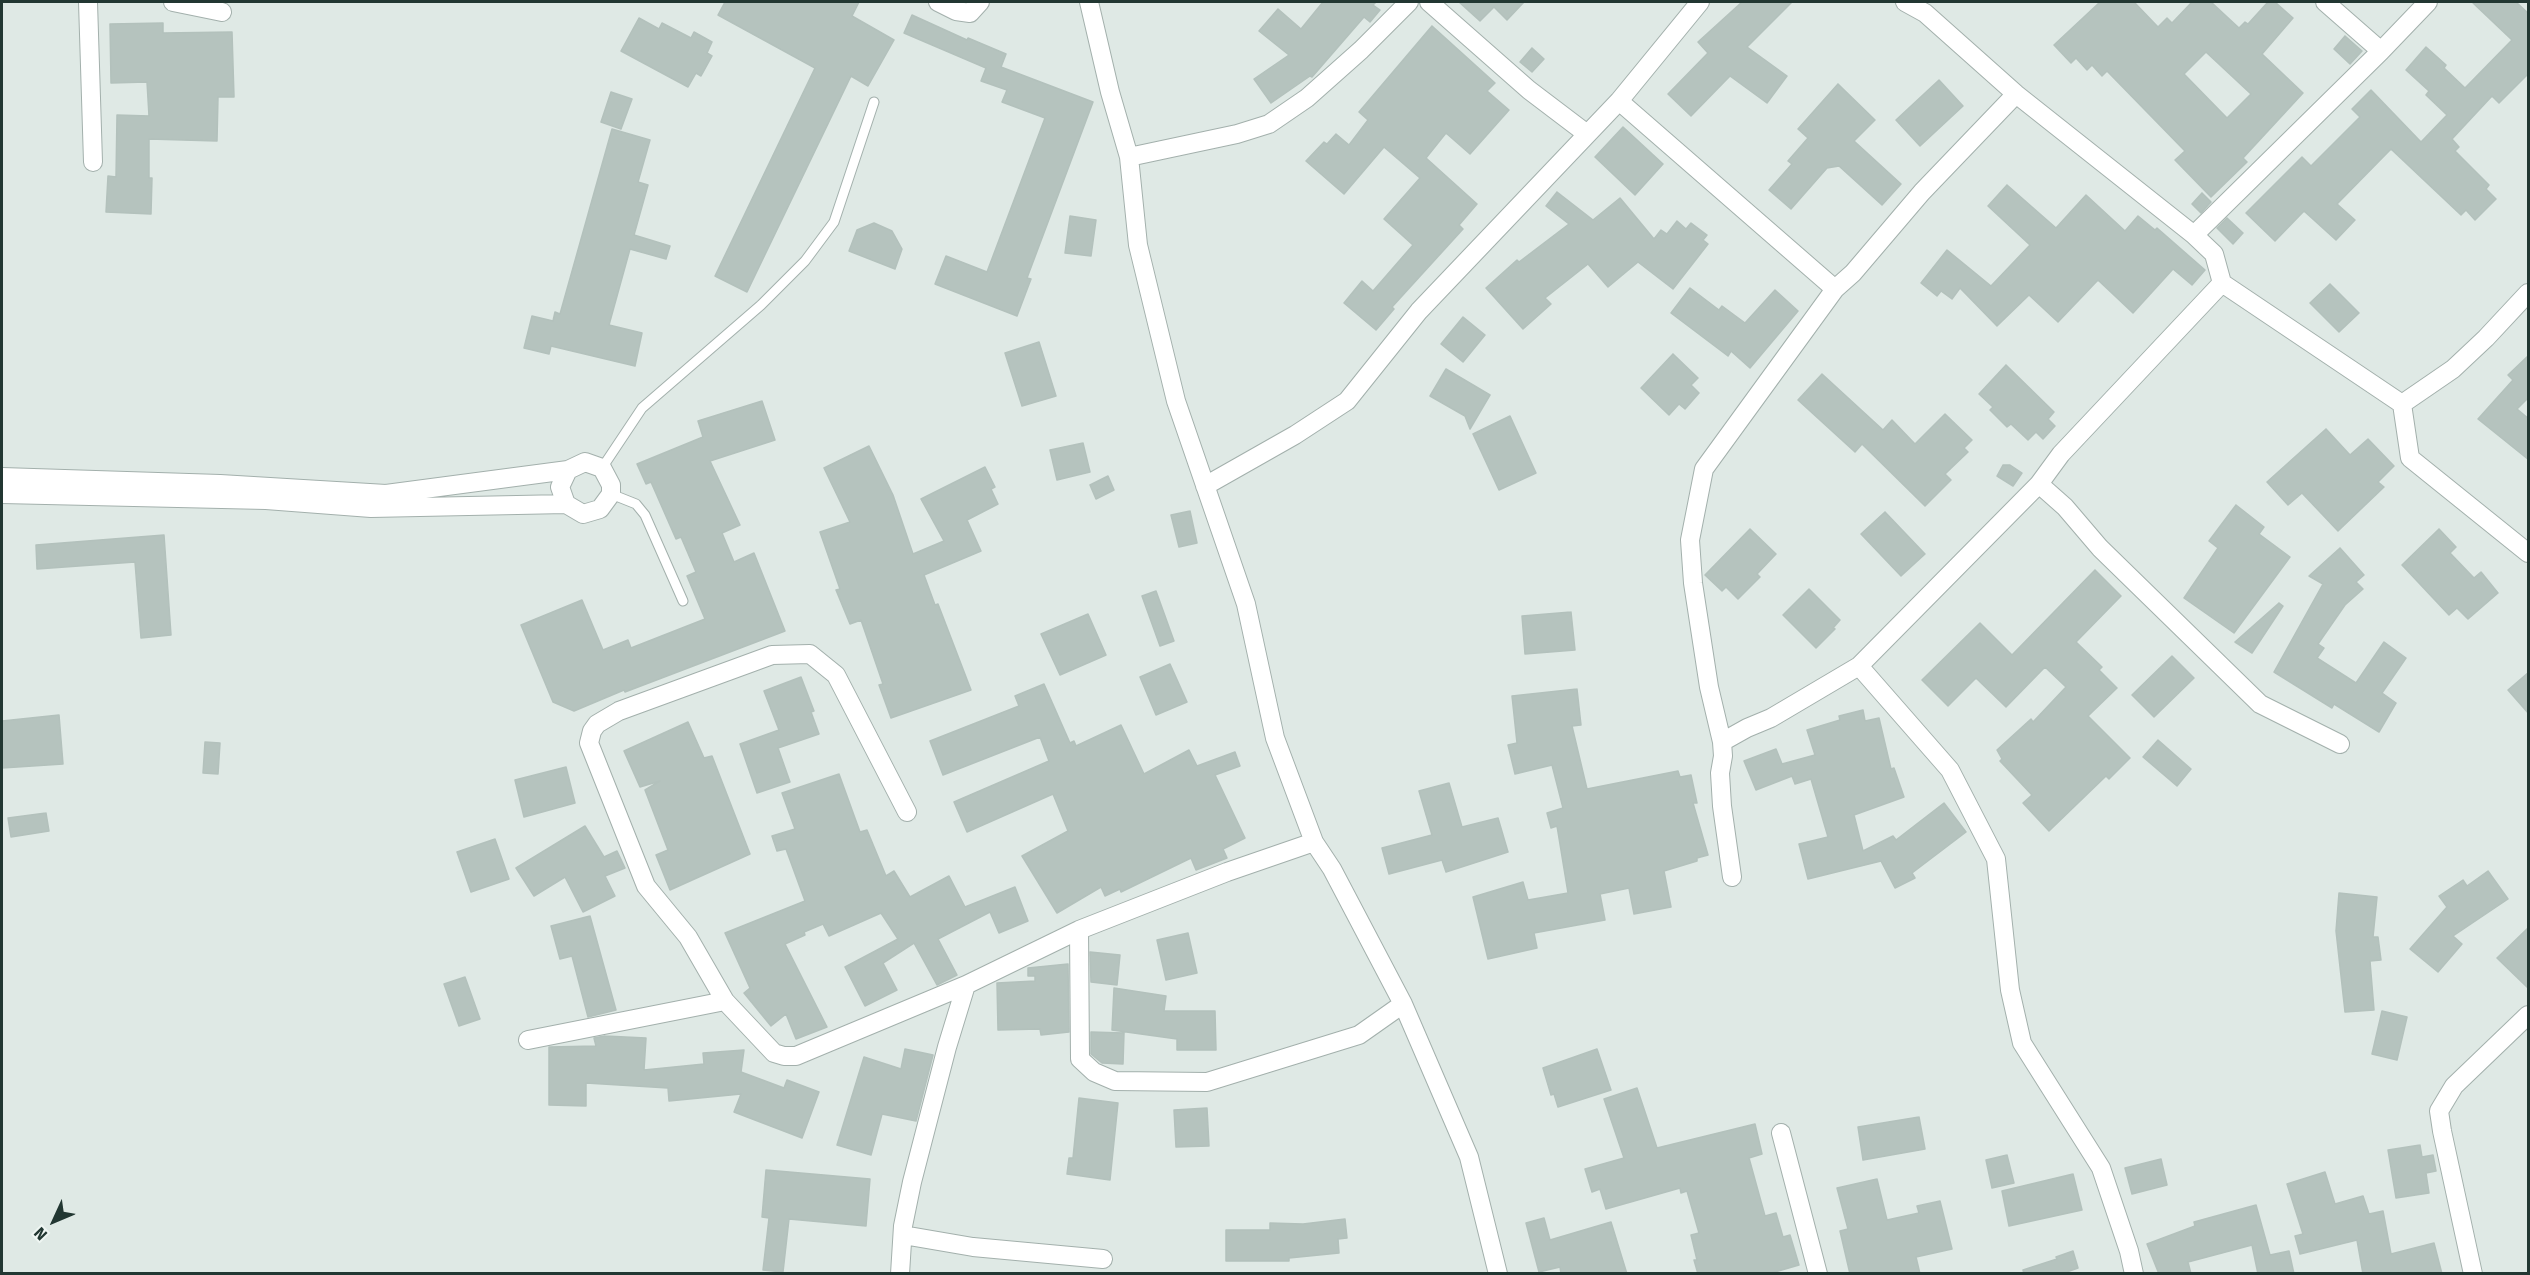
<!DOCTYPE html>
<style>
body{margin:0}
#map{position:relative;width:2530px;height:1275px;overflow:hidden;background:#dfe9e5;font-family:"Fira Sans",sans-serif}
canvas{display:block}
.frame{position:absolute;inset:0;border:3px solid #223732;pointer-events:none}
.north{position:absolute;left:24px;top:1191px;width:60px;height:60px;-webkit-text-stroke:4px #eff6f3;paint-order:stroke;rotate:226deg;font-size:16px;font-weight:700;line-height:24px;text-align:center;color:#223732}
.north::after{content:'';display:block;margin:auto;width:21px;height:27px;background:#223732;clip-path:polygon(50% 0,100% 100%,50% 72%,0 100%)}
</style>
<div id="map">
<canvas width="2530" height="1275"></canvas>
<div class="frame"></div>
<div class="north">N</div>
</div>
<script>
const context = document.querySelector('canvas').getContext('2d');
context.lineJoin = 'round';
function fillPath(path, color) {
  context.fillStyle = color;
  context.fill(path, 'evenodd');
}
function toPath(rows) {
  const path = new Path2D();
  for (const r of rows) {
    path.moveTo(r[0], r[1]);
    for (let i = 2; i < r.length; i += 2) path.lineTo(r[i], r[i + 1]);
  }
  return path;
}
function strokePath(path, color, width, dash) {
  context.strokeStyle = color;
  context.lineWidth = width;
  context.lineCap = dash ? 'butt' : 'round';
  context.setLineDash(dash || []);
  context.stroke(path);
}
const building = toPath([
 [725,2,859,2,852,16,894,40,868,86,851,76,747,292,715,276,815,68,718,15,725,2],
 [1323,2,1376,2,1373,5,1380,10,1370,22,1364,17,1312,77,1310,76,1271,103,1254,79,1289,55,1259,31,1278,9,1301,29,1323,2],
 [1459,2,1524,2,1507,20,1494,7,1480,21,1459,2],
 [1742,2,1792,2,1747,47,1787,76,1767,103,1730,76,1691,116,1668,94,1708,53,1698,42,1742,2],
 [2100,2,2134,2,2158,27,2167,18,2172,23,2192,2,2211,2,2239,28,2245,22,2248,24,2268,2,2275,2,2293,18,2262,54,2303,93,2243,158,2247,162,2211,197,2175,160,2185,151,2107,71,2102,76,2092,65,2087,70,2076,58,2071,63,2054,45,2100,2],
 [2206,52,2251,94,2227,118,2184,74,2206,52],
 [2472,2,2516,2,2529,14,2529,73,2499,103,2492,96,2452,139,2459,147,2455,151,2489,185,2486,189,2496,199,2475,220,2466,210,2461,215,2391,149,2337,204,2355,220,2336,240,2304,211,2275,241,2246,213,2302,157,2311,166,2360,117,2352,109,2371,90,2421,142,2447,115,2426,95,2429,91,2406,70,2426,47,2446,65,2444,68,2465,88,2512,40,2472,2],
 [912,15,967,40,968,38,1006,54,1001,67,1093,102,1027,278,1031,279,1017,316,935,284,946,256,987,272,1045,118,1002,102,1007,90,981,81,986,68,904,33,912,15],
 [639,18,659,29,662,23,691,38,694,32,712,42,707,53,712,56,701,76,696,73,688,87,621,51,639,18],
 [163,23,163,33,232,32,234,97,218,97,217,141,149,139,149,178,152,178,151,214,106,212,108,176,116,177,117,115,149,116,147,82,111,83,110,24,163,23],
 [1432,26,1495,83,1487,91,1509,110,1470,154,1446,133,1426,158,1477,204,1459,225,1463,229,1392,307,1394,309,1376,330,1344,303,1362,281,1373,291,1413,245,1384,219,1420,178,1384,147,1344,194,1306,161,1324,142,1327,144,1336,134,1349,145,1368,120,1359,112,1432,26],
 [2345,36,2362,51,2350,64,2334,49,2345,36],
 [1532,48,1544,59,1532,72,1520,62,1532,48],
 [1939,80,1963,106,1920,146,1896,120,1939,80],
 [1838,84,1875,120,1854,141,1901,184,1882,205,1839,166,1827,168,1791,209,1769,190,1792,164,1788,161,1808,138,1798,129,1838,84],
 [611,92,632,99,621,129,601,122,611,92],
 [1623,127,1663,164,1635,195,1595,157,1623,127],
 [612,129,650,140,638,182,648,185,634,235,670,246,666,259,630,249,609,325,642,333,635,366,551,346,549,354,524,348,532,316,553,321,555,312,560,314,612,129],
 [2007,185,2056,228,2086,195,2125,231,2138,216,2155,230,2157,228,2205,270,2192,285,2173,269,2133,313,2098,280,2058,322,2029,295,1997,326,1960,288,1952,299,1941,291,1937,296,1921,283,1947,250,1991,286,2030,245,1988,206,2007,185],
 [1557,192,1593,220,1620,198,1654,239,1661,230,1667,234,1677,221,1686,229,1691,223,1707,235,1703,240,1708,244,1673,289,1638,262,1608,287,1588,264,1545,298,1551,304,1523,329,1486,288,1517,260,1519,262,1569,224,1546,206,1557,192],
 [2202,193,2211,202,2201,213,2192,204,2202,193],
 [1070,216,1096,220,1091,256,1065,253,1070,216],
 [2227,218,2243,233,2233,244,2217,228,2227,218],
 [874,223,892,231,902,249,895,269,849,251,857,230,874,223],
 [2330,284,2359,313,2339,332,2310,303,2330,284],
 [1690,288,1719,310,1722,306,1745,323,1775,290,1798,311,1750,368,1731,351,1728,356,1671,313,1690,288],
 [1463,317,1485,335,1463,362,1441,344,1463,317],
 [1039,342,1056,396,1022,406,1005,353,1039,342],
 [1673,354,1698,378,1691,385,1699,393,1685,409,1679,404,1669,415,1641,388,1673,354],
 [2529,355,2529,397,2517,409,2529,419,2529,460,2478,419,2513,380,2508,375,2529,355],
 [2006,365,2054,412,2048,419,2055,426,2043,439,2036,432,2028,440,2011,424,2007,427,1990,410,1993,407,1979,394,2006,365],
 [1446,369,1490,395,1470,429,1465,416,1430,396,1446,369],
 [1822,374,1883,430,1892,420,1915,444,1945,414,1972,440,1964,448,1968,452,1945,474,1951,480,1925,506,1862,444,1855,452,1798,400,1822,374],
 [762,401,775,440,710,461,740,525,722,533,734,562,754,553,785,631,625,692,624,690,574,711,553,702,521,625,582,600,603,650,628,640,631,648,705,619,687,576,696,572,681,537,676,539,651,482,646,484,637,464,703,437,698,421,762,401],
 [1510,416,1536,473,1499,490,1473,434,1510,416],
 [2326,429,2350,455,2368,439,2394,466,2378,482,2384,487,2338,531,2302,493,2288,505,2267,482,2326,429],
 [1083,443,1090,472,1057,480,1050,450,1083,443],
 [869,446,893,495,913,554,944,541,921,499,985,467,995,487,991,489,998,504,967,520,981,551,924,575,935,605,938,604,971,690,891,718,879,685,883,684,861,620,850,624,836,590,840,589,820,532,850,522,824,468,869,446],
 [2003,465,2010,465,2022,473,2013,486,1997,476,2003,465],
 [1108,476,1114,490,1096,499,1090,485,1108,476],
 [2236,505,2264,527,2259,534,2290,557,2234,633,2184,598,2218,548,2209,541,2236,505],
 [1190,511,1197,543,1179,547,1171,515,1190,511],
 [1885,512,1925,554,1901,576,1861,534,1885,512],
 [1750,529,1776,554,1757,574,1760,577,1738,599,1726,587,1722,591,1705,575,1750,529],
 [2439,529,2456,547,2450,553,2474,578,2481,572,2498,593,2468,619,2457,608,2449,615,2402,565,2439,529],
 [164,535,171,635,141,638,135,562,37,569,36,545,164,535],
 [2340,548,2364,575,2356,582,2363,589,2345,605,2318,644,2324,648,2317,658,2356,683,2384,642,2406,658,2382,693,2396,703,2379,732,2334,704,2332,708,2274,672,2323,584,2309,576,2340,548],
 [2095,570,2121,596,2076,642,2102,667,2099,670,2117,688,2088,716,2130,758,2109,779,2106,776,2049,831,2023,803,2032,795,2000,761,2002,759,1997,750,2031,719,2033,722,2066,687,2045,667,2006,707,1976,678,1948,706,1922,680,1980,623,2012,655,2095,570],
 [1809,589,1840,620,1833,628,1835,629,1816,648,1783,615,1809,589],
 [1156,591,1174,641,1160,646,1142,596,1156,591],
 [2279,603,2283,606,2252,653,2235,642,2279,603],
 [1571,612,1575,650,1525,654,1522,616,1571,612],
 [1088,614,1106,655,1060,675,1041,634,1088,614],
 [2172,656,2194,678,2154,717,2132,695,2172,656],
 [1170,664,1187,702,1156,715,1140,677,1170,664],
 [2529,672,2529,714,2508,690,2529,672],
 [801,677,814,711,811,712,819,734,778,748,790,782,757,793,740,744,779,730,764,691,801,677],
 [1044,684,1070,743,1074,741,1076,746,1121,725,1144,774,1189,750,1197,766,1235,752,1240,766,1215,775,1245,838,1223,849,1227,858,1196,870,1191,858,1121,892,1120,889,1105,896,1101,887,1057,913,1022,856,1068,831,1053,794,967,832,954,802,1049,761,1040,737,943,775,930,741,1019,706,1015,696,1044,684],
 [1577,689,1581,725,1572,726,1587,789,1678,771,1680,777,1691,775,1697,803,1693,803,1708,855,1697,858,1697,861,1664,871,1671,907,1634,914,1629,888,1600,894,1605,920,1534,933,1537,948,1488,959,1473,897,1523,882,1528,900,1568,893,1557,826,1551,828,1547,813,1563,808,1552,765,1515,774,1508,745,1517,743,1512,696,1577,689],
 [1863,710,1865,721,1879,718,1891,769,1894,768,1904,797,1854,815,1863,851,1893,836,1896,840,1944,803,1966,832,1912,873,1915,878,1895,888,1881,861,1808,879,1799,844,1828,837,1811,779,1795,784,1792,776,1756,790,1744,761,1776,749,1782,764,1815,755,1807,730,1840,720,1839,716,1863,710],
 [59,715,63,764,2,768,2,721,59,715],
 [688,722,704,758,712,756,750,854,670,890,656,855,668,850,645,790,660,781,640,787,624,751,688,722],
 [2158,740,2191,769,2177,786,2143,757,2158,740],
 [205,742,220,743,218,774,203,773,205,742],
 [566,767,575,803,524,817,515,780,566,767],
 [839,774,860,832,867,830,886,876,894,871,910,897,949,876,965,907,1015,887,1028,921,999,933,990,912,938,939,957,975,937,985,914,943,883,963,897,990,865,1006,845,967,898,939,881,913,829,936,823,924,804,932,805,935,785,944,827,1027,796,1039,786,1014,771,1026,744,993,750,988,725,933,805,901,786,849,777,851,772,836,795,829,782,793,839,774],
 [1449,783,1462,827,1498,818,1508,852,1446,872,1442,860,1389,874,1382,848,1432,835,1419,791,1449,783],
 [46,813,49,831,11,837,8,818,46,813],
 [585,826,604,857,617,851,625,868,605,876,615,896,583,912,565,877,534,896,516,868,585,826],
 [495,839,509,879,471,892,457,852,495,839],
 [2488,871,2508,899,2453,936,2462,944,2438,972,2410,949,2447,907,2439,896,2463,880,2467,886,2488,871],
 [2339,893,2377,897,2373,937,2378,937,2381,960,2370,961,2374,1010,2345,1012,2336,931,2339,893],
 [590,916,616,1010,588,1017,572,956,560,959,551,926,590,916],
 [2529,927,2529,989,2497,958,2529,927],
 [1188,933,1197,973,1166,980,1157,940,1188,933],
 [1090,952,1120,955,1117,985,1091,982,1090,952],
 [1068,964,1069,1032,1041,1035,1040,1029,998,1030,997,983,1035,981,1035,976,1028,976,1028,968,1068,964],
 [465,977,480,1019,459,1026,444,984,465,977],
 [1114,988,1166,996,1164,1011,1215,1011,1216,1050,1177,1050,1177,1039,1112,1030,1114,988],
 [2382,1011,2407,1017,2397,1060,2372,1054,2382,1011],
 [1091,1032,1124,1033,1123,1064,1102,1063,1091,1054,1091,1032],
 [605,1036,646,1038,644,1070,704,1064,703,1053,744,1050,741,1072,784,1088,787,1080,819,1092,802,1138,734,1112,741,1094,669,1101,668,1088,586,1083,586,1106,549,1105,549,1047,596,1046,594,1038,605,1036],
 [905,1049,933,1055,916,1121,882,1114,871,1155,837,1145,864,1057,901,1069,905,1049],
 [1597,1049,1611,1090,1558,1107,1554,1094,1551,1095,1543,1068,1597,1049],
 [1637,1088,1657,1148,1755,1124,1762,1154,1749,1158,1765,1216,1776,1213,1783,1237,1790,1235,1799,1265,1768,1274,1698,1274,1694,1260,1697,1260,1691,1235,1699,1233,1687,1191,1681,1193,1680,1188,1606,1209,1600,1189,1592,1192,1585,1169,1624,1158,1604,1099,1637,1088],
 [1079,1098,1118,1103,1110,1180,1067,1174,1069,1158,1073,1158,1079,1098],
 [1207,1108,1209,1146,1176,1147,1174,1110,1207,1108],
 [1919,1117,1925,1149,1863,1160,1858,1127,1919,1117],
 [2420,1145,2422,1157,2433,1155,2436,1171,2426,1173,2429,1193,2396,1198,2388,1150,2420,1145],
 [2007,1155,2014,1183,1992,1188,1986,1160,2007,1155],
 [2161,1159,2167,1185,2132,1194,2125,1168,2161,1159],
 [766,1170,870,1179,866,1226,789,1219,783,1272,763,1270,769,1218,762,1217,766,1170],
 [2325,1172,2335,1204,2363,1196,2369,1214,2383,1211,2391,1254,2434,1243,2442,1274,2363,1274,2357,1240,2300,1254,2295,1236,2303,1234,2287,1184,2325,1172],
 [2073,1174,2082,1210,2009,1226,2002,1191,2073,1174],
 [1877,1179,1887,1220,1919,1213,1917,1206,1940,1201,1952,1249,1916,1257,1920,1274,1850,1274,1840,1231,1848,1229,1837,1188,1877,1179],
 [2256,1205,2270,1255,2289,1251,2294,1274,2258,1274,2252,1245,2188,1262,2191,1274,2159,1274,2147,1244,2195,1226,2194,1222,2256,1205],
 [1544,1218,1550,1240,1611,1222,1627,1274,1561,1274,1560,1267,1539,1272,1526,1223,1544,1218],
 [1345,1219,1347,1238,1338,1239,1339,1253,1289,1258,1289,1261,1226,1261,1226,1230,1270,1230,1270,1223,1303,1224,1345,1219],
 [2073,1251,2078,1268,2061,1274,2024,1274,2023,1270,2057,1259,2056,1257,2073,1251]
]);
const lane = toPath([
 [602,468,642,408,761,305,805,261,834,222,874,102],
 [611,494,636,504,645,515,683,601]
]);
const street = toPath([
 [88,2,93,162],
 [173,2,222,12],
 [938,2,956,11,970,13,980,2],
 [1089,2,1110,92,1129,157,1138,245,1176,401,1246,604,1275,738,1314,842,1332,869,1403,1004,1469,1157,1498,1274],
 [1429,2,1529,90,1587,134],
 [1905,2,1925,13,2016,94,2194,235,2214,254,2222,283,2402,404,2410,458,2528,553],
 [2325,2,2381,51],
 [1619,101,1835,289],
 [1129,157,1237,134,1269,124,1307,98,1361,50,1409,2],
 [2194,235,2381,51,2428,2],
 [2402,404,2453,369,2486,338,2528,293],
 [2,477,220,484,386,494,568,470],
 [2039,484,2065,507,2100,548,2260,704,2340,744],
 [1205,486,1295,435,1347,401,1419,311,1619,101,1700,2],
 [2,494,266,500,371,508,566,504,583,514,600,509,611,494,611,485,602,468,585,462,568,470,560,487,566,504],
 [1859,666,1950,770,1996,859,2010,990,2022,1043,2101,1168,2129,1251,2134,1274],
 [1722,742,1747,728,1771,718,1859,666,2039,484,2061,454,2222,283],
 [907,812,836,675,810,654,772,655,619,711,597,724,592,731,589,743,646,886,688,937,725,1001,774,1053,784,1056,796,1056,966,985,1079,930,1227,872,1314,842],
 [1732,877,1722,806,1720,773,1723,756,1722,742,1709,687,1693,583,1690,540,1704,469,1835,289,1853,273,1922,192,2016,94],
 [1079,930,1080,1059,1094,1072,1115,1081,1207,1082,1359,1035,1403,1004],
 [528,1040,725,1001],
 [1781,1133,1818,1274],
 [903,1235,973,1247,1103,1259],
 [900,1274,903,1226,912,1182,947,1047,966,985],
 [2473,1274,2442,1131,2439,1111,2454,1086,2528,1015]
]);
fillPath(building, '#b5c3be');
strokePath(building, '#b3c1bc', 1.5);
strokePath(lane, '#a3b0ac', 11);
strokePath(street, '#a3b0ac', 20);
strokePath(lane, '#fff', 9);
strokePath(street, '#fff', 18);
</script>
